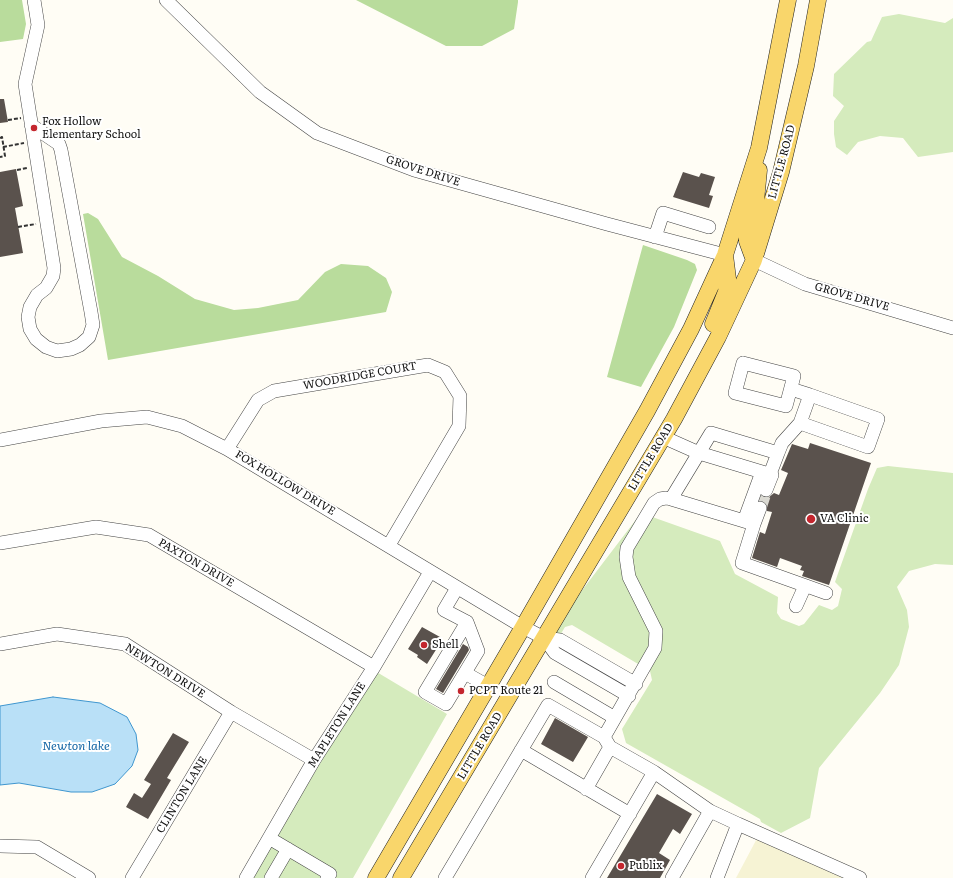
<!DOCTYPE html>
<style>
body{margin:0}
canvas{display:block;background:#fffdf5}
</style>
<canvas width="953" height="878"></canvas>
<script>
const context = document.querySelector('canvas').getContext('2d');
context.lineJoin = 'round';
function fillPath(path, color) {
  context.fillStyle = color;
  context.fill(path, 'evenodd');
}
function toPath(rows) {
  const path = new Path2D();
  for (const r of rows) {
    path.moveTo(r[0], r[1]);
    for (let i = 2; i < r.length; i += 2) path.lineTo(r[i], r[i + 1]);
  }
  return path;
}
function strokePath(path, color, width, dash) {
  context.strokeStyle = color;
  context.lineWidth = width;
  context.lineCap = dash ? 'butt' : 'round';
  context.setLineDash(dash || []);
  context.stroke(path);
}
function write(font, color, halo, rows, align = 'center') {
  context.font = font + ' Literata,serif';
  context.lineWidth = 4;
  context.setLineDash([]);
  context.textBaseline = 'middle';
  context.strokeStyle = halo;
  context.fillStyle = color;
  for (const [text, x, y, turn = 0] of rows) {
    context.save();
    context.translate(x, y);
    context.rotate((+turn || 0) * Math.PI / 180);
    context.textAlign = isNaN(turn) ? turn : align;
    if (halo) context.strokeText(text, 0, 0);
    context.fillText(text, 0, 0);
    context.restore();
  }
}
const farmland = toPath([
 [762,829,865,878,736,878]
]);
const green = toPath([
 [899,14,945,23,953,18,953,152,918,157,903,138,880,136,858,142,847,155,836,147,834,134,834,121,844,106,833,96,834,74,867,42,871,41,882,17],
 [888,466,953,473,953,565,935,564,909,571,897,587,907,610,909,627,899,665,880,693,819,768,810,818,781,833,761,822,760,819,626,743,622,729,652,680,650,671,572,625,565,627,553,647,548,641,564,614,641,513,720,541,735,574,778,597,777,613,781,619,799,626,804,624,819,605,832,610,838,606,842,589,835,582,868,489,877,468],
 [375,671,447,714,353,878,252,878]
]);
const forest = toPath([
 [0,0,22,0,26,24,23,39,0,42],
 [356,0,518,0,518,2,514,29,482,46,446,46],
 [88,213,98,219,122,257,158,276,195,299,234,310,258,308,298,300,325,272,341,264,368,266,386,278,392,292,386,312,108,360,83,214],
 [643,245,687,260,695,264,697,270,674,327,641,387,607,377]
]);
const water = toPath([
 [53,697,100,703,127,717,136,734,138,750,132,766,115,784,92,792,71,792,19,783,0,785,0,706,53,697]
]);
const building = toPath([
 [0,99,4,99,8,122,0,123],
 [16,169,23,206,15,208,23,253,0,257,0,172],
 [683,172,699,177,701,173,715,177,709,195,713,196,709,208,673,197],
 [810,443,871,463,829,585,802,576,804,571,800,570,802,566,780,558,777,567,752,558,760,532,765,534,772,512,767,511,766,503,760,500,762,496,768,498,774,493,779,495,788,473,781,470,792,444,808,449],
 [422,627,440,637,436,644,439,645,427,664,417,657,418,655,408,649],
 [463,644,468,647,469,650,443,693,436,689],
 [555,718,588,737,573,762,541,744],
 [173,733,189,742,167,778,171,780,148,819,126,807,134,793,142,798,151,784,144,780],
 [657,794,692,814,680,834,673,829,659,853,670,860,660,878,607,878]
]);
const minorTunnel = toPath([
 [760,508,766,490]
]);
const path = toPath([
 [8,120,21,118],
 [0,138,2,137,5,156,0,157],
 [3,147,24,143],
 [17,170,27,168],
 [18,227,36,224]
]);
const minor = toPath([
 [166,0,260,92,317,133,414,170,607,224,725,255],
 [31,125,59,144,61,150,91,312,93,325,89,337,80,345,71,349,57,351,46,347,36,339,30,329,28,317,30,307,37,295,46,288,53,276,54,268,25,84,38,25,34,0],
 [655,237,663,213,709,227],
 [754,260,805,284,953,328],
 [743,363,794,376,786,406,735,393,743,363],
 [791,389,810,395,878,419,868,447,800,423,810,395],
 [663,437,699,453,772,475,766,490],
 [0,440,101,421,147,417,182,426,227,449,523,627,544,638,560,640,636,684],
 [227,449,258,400,274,391,428,365,445,372,460,396,459,426,389,545],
 [778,453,782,443,800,423],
 [762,472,744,521,754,524,742,563,826,593],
 [671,499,744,521],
 [754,524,760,508],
 [0,543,96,527,149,535,374,667],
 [457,588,444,610,467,622,425,692,446,704,478,651,467,622],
 [796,606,805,586],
 [544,638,555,653,629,696],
 [0,644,57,634,125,644,231,712,314,760],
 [465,673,488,686],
 [554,682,615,718],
 [604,737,655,648,656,631,629,577,626,557,627,548,654,503,660,499,666,498,671,499,711,433,778,453,770,474],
 [521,750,630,814],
 [586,789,610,747],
 [738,824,860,878],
 [269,838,330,874,327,878],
 [0,846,37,847,89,878],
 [132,878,231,712],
 [246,878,314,760,374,667,430,572],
 [271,878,288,849],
 [445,878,548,705,604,737,610,747,654,772,710,811,738,824,717,878],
 [592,878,654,772],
 [672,878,710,811]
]);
const major = toPath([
 [754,260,747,241,747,234,756,201,759,170],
 [713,324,726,292,728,279,725,255],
 [376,878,523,627,647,411,691,329,725,255,759,148,788,0],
 [401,878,674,419,718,337,754,260,781,172,806,66,818,0]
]);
const markers = [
 [34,128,4,"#c4262e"],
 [811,519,5,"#c4262e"],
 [424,645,4,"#c4262e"],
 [461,691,4,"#c4262e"],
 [621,866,4,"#c4262e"]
];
const poiNames = [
 ["Fox Hollow",42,122],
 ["Elementary School",42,135],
 ["VA Clinic",820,519],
 ["Shell",432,645],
 ["PCPT Route 21",469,691],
 ["Publix",629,866]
];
const streetNames = [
 ["LITTLE ROAD",782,162,-75],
 ["GROVE DRIVE",423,171,18],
 ["GROVE DRIVE",852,297,16],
 ["WOODRIDGE COURT",360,376,-10],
 ["LITTLE ROAD",651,457,-59],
 ["FOX HOLLOW DRIVE",285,483,31],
 ["PAXTON DRIVE",196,563,30],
 ["NEWTON DRIVE",165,671,32],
 ["MAPLETON LANE",337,725,-58],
 ["LITTLE ROAD",480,746,-59],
 ["CLINTON LANE",182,795,-59]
];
const waterNames = [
 ["Newton lake",76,746]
];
fillPath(farmland, '#f6f3d4');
fillPath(green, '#d5ebbd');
fillPath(forest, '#b9dc9c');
fillPath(water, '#b9e0f7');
strokePath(water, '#3f96cf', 1);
fillPath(building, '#5a524d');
strokePath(minorTunnel, '#dbdad3', 13, [13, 6]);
strokePath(minor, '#444', 14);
strokePath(major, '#222', 17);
strokePath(path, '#333', 2, [4, 2]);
strokePath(minor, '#fff', 13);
strokePath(major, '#f9d66b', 16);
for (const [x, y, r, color] of markers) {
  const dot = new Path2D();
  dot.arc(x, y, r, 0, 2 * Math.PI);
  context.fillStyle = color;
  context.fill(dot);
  strokePath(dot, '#fff', 1.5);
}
write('11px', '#111', '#fff', poiNames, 'left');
write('11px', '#111', '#fff', streetNames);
write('italic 12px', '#1768a6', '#fff', waterNames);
</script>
